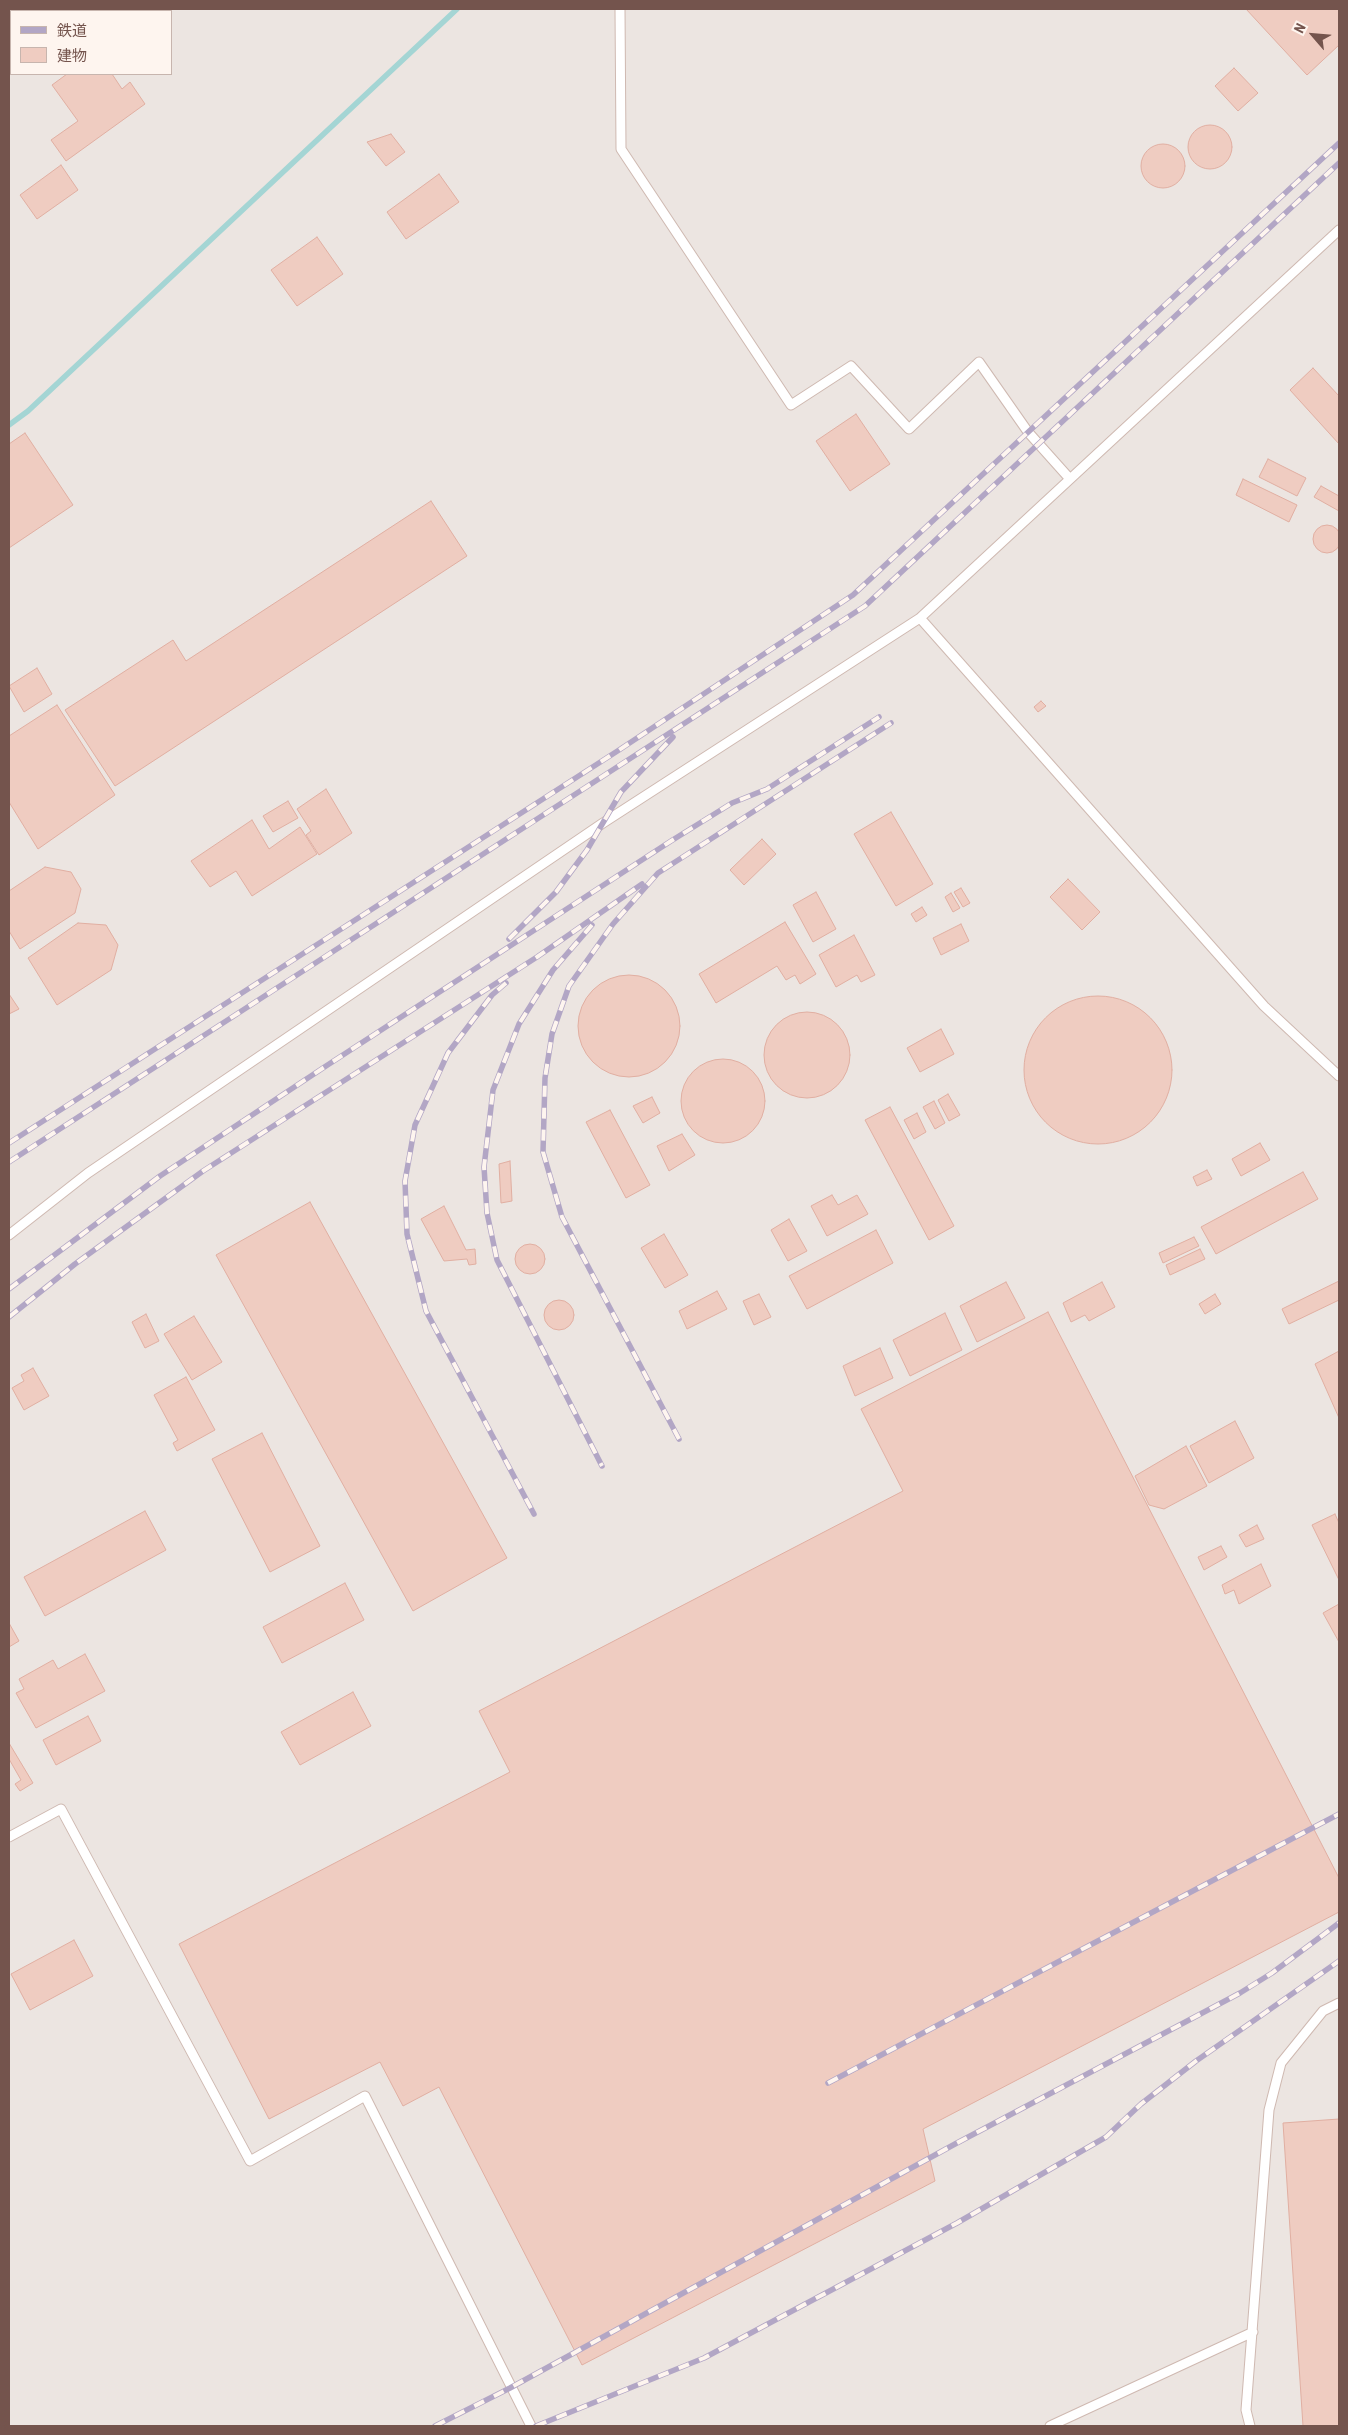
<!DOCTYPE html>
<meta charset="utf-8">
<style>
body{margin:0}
#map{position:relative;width:1348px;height:2435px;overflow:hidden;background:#fbf1e8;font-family:"Roboto Condensed","Noto Sans JP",sans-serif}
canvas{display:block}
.frame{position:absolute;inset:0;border:10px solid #74544d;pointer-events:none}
.legend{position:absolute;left:10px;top:10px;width:162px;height:65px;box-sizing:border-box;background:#fef5ef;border:1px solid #c7b5ae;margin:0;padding:6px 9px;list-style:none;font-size:15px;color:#74544d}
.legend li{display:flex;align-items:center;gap:10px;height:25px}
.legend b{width:25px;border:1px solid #c7b5ae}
.north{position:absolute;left:1288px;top:10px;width:50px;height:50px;-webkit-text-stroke:4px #fef5ef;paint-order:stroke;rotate:297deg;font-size:14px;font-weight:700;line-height:20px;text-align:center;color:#74544d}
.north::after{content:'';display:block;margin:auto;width:18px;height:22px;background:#74544d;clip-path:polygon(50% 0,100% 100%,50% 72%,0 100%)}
</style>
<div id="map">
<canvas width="1348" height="2435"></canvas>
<div class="frame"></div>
<ul class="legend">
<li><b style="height:6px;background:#b2a6c5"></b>鉄道</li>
<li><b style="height:14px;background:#efccc1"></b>建物</li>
</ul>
<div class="north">N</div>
</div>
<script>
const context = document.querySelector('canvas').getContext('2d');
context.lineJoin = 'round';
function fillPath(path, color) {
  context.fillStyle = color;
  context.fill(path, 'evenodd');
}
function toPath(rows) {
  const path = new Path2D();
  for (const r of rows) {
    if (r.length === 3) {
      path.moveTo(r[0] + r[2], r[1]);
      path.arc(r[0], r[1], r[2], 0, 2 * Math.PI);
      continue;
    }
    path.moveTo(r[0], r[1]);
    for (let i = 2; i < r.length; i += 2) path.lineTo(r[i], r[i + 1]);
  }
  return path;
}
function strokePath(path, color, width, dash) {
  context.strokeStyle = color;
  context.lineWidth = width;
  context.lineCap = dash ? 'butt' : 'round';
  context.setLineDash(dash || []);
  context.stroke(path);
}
const industrial = toPath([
 [9,9,1339,9,1339,2426,9,2426],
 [11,11,171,11,171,74,11,74]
]);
const stream = toPath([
 [9,425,28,411,457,9]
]);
const building = toPath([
 [1246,9,1339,9,1339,45,1307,75,1246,9],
 [1234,68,1258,93,1238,111,1215,86,1234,68],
 [67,74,112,74,122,89,130,82,145,104,66,161,51,140,78,121,52,85,67,74],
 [1210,147,22],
 [391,134,405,152,386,166,367,142,391,134],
 [1163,166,22],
 [61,165,78,190,37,219,20,195,61,165],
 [439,174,459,202,406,239,387,212,439,174],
 [317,237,343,274,297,306,271,270,317,237],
 [1313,368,1339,396,1339,444,1290,390,1313,368],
 [856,414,890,464,850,491,816,441,856,414],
 [25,433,73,505,9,548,9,444,25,433],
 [1268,459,1306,478,1297,496,1259,477,1268,459],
 [1243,479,1297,505,1289,522,1236,495,1243,479],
 [1321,486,1339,496,1339,511,1314,497,1321,486],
 [431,501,467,556,115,786,65,710,173,640,186,661,431,501],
 [1327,539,14],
 [37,668,52,694,24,712,9,686,37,668],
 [1041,701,1046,706,1038,712,1034,707,1041,701],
 [57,705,115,795,38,849,9,802,9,736,57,705],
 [326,789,352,833,319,855,306,835,311,831,297,809,326,789],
 [288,801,298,818,273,832,263,816,288,801],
 [891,812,933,884,896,906,854,834,891,812],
 [252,820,269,849,300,827,317,854,252,896,236,871,210,887,191,861,252,820],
 [762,839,776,854,744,885,730,870,762,839],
 [45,867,71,872,81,889,75,913,20,949,9,931,9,891,45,867],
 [1068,879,1100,912,1082,930,1050,897,1068,879],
 [961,888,970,903,963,907,954,892,961,888],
 [816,892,836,929,813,942,793,905,816,892],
 [951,893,960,908,953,912,945,897,951,893],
 [922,907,927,915,916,922,911,914,922,907],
 [785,922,816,974,800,984,795,975,786,980,777,966,716,1003,699,974,785,922],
 [78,923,106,925,118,945,111,970,57,1005,28,958,78,923],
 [961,924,969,941,941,955,933,938,961,924],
 [854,935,875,975,861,982,857,975,836,987,819,955,854,935],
 [629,1026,51],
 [9,994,19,1009,9,1014,9,994],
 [1098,1070,74],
 [807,1055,43],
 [941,1029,954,1054,920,1072,907,1048,941,1029],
 [723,1101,42],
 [948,1094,960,1115,949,1121,938,1100,948,1094],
 [652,1097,660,1113,643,1123,633,1106,652,1097],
 [934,1101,945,1123,935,1129,923,1107,934,1101],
 [890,1107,954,1226,929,1240,865,1120,890,1107],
 [610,1110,650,1185,626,1198,586,1122,610,1110],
 [917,1113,926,1132,914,1139,904,1120,917,1113],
 [682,1134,695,1155,669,1171,657,1146,682,1134],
 [1260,1143,1270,1160,1241,1176,1232,1159,1260,1143],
 [510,1161,512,1201,501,1203,499,1164,510,1161],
 [1207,1170,1212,1179,1197,1186,1193,1177,1207,1170],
 [1303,1172,1318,1199,1216,1254,1201,1227,1303,1172],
 [832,1195,838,1205,857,1195,868,1214,827,1236,811,1206,832,1195],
 [310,1202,507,1558,413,1611,216,1255,310,1202],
 [444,1206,466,1250,475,1249,476,1264,469,1265,467,1259,444,1261,421,1219,444,1206],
 [789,1219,807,1251,788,1261,771,1230,789,1219],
 [876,1230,893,1263,807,1309,789,1276,876,1230],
 [664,1234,688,1275,665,1288,641,1248,664,1234],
 [1194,1237,1199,1246,1163,1263,1159,1253,1194,1237],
 [530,1259,15],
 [1200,1249,1205,1259,1170,1275,1166,1265,1200,1249],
 [1339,1281,1339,1300,1289,1324,1282,1309,1339,1281],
 [1006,1282,1025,1318,977,1342,960,1306,1006,1282],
 [1102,1282,1115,1307,1089,1321,1085,1315,1071,1322,1063,1303,1102,1282],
 [717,1291,727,1309,687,1329,679,1311,717,1291],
 [759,1294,771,1317,754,1325,743,1301,759,1294],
 [1215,1294,1221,1304,1205,1314,1199,1304,1215,1294],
 [559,1315,15],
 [1048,1312,1339,1878,1339,1912,923,2129,935,2181,582,2365,439,2087,403,2106,380,2062,269,2119,179,1944,510,1772,479,1711,903,1491,861,1409,1048,1312],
 [945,1313,962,1350,910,1376,893,1340,945,1313],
 [146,1314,159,1341,145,1348,132,1322,146,1314],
 [194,1316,222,1362,192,1380,164,1334,194,1316],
 [880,1348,893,1378,855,1396,843,1366,880,1348],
 [1339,1351,1339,1418,1315,1364,1339,1351],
 [33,1368,49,1396,24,1410,12,1388,24,1381,21,1375,33,1368],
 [186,1377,215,1430,177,1451,173,1443,178,1440,154,1395,186,1377],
 [1235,1421,1254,1458,1209,1483,1190,1446,1235,1421],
 [262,1433,320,1546,270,1572,212,1459,262,1433],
 [1186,1446,1207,1486,1164,1509,1149,1505,1135,1476,1186,1446],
 [145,1511,166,1550,45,1616,24,1577,145,1511],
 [1335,1514,1339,1523,1339,1580,1312,1525,1335,1514],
 [1257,1525,1264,1539,1246,1547,1239,1535,1257,1525],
 [1221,1546,1227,1557,1204,1570,1198,1557,1221,1546],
 [1261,1564,1271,1586,1239,1604,1234,1590,1225,1594,1222,1585,1261,1564],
 [345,1583,364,1620,282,1663,263,1627,345,1583],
 [1339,1604,1339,1642,1323,1613,1339,1604],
 [9,1623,19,1641,9,1647,9,1623],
 [85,1654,105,1691,36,1728,16,1693,24,1689,19,1679,53,1660,58,1669,85,1654],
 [353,1692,371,1726,300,1765,281,1732,353,1692],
 [88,1716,101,1741,56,1765,43,1740,88,1716],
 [9,1743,33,1783,20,1791,15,1784,21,1780,9,1759,9,1743],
 [74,1940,93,1976,30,2010,11,1974,74,1940],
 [1339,2119,1339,2426,1303,2426,1283,2123,1339,2119]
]);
const lane = toPath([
 [620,9,621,149,791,405,851,366,909,429,979,362,1028,432,1070,479],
 [920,618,1264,1006,1339,1076],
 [9,1235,88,1173,603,823,920,618,1339,230],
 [9,1837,61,1809,250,2161,365,2096,531,2426],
 [1050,2426,1253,2332],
 [1250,2426,1246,2410,1269,2110,1281,2063,1323,2011,1339,2003]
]);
const rail = toPath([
 [592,925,553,970,519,1024,493,1090,484,1167,487,1213,497,1260,602,1466],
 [509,939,556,892,587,850,621,792,673,737],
 [506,983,492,995,448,1053,415,1125,405,1181,407,1234,426,1311,534,1514],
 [9,1143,619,750,853,595,1339,143],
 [9,1162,865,606,1339,163],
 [9,1289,160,1176,326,1066,671,841,732,803,767,789,879,717],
 [9,1317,75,1264,203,1171,537,957,642,884],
 [679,1439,562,1217,543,1152,545,1078,552,1034,569,986,613,924,658,873,891,723],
 [828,2083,1339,1814],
 [435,2426,510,2388,955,2144,1240,1993,1272,1973,1339,1923],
 [536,2426,704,2358,957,2223,1106,2137,1141,2104,1196,2061,1339,1961]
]);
fillPath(industrial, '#ece5e1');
strokePath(stream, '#a4d5d4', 5.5);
fillPath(building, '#efccc1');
strokePath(building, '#e1afa2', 1);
strokePath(lane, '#cfb9b1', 11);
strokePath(lane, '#fff', 9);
strokePath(rail, '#b2a6c5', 5.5);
strokePath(rail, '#fef5ef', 4, [11]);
</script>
